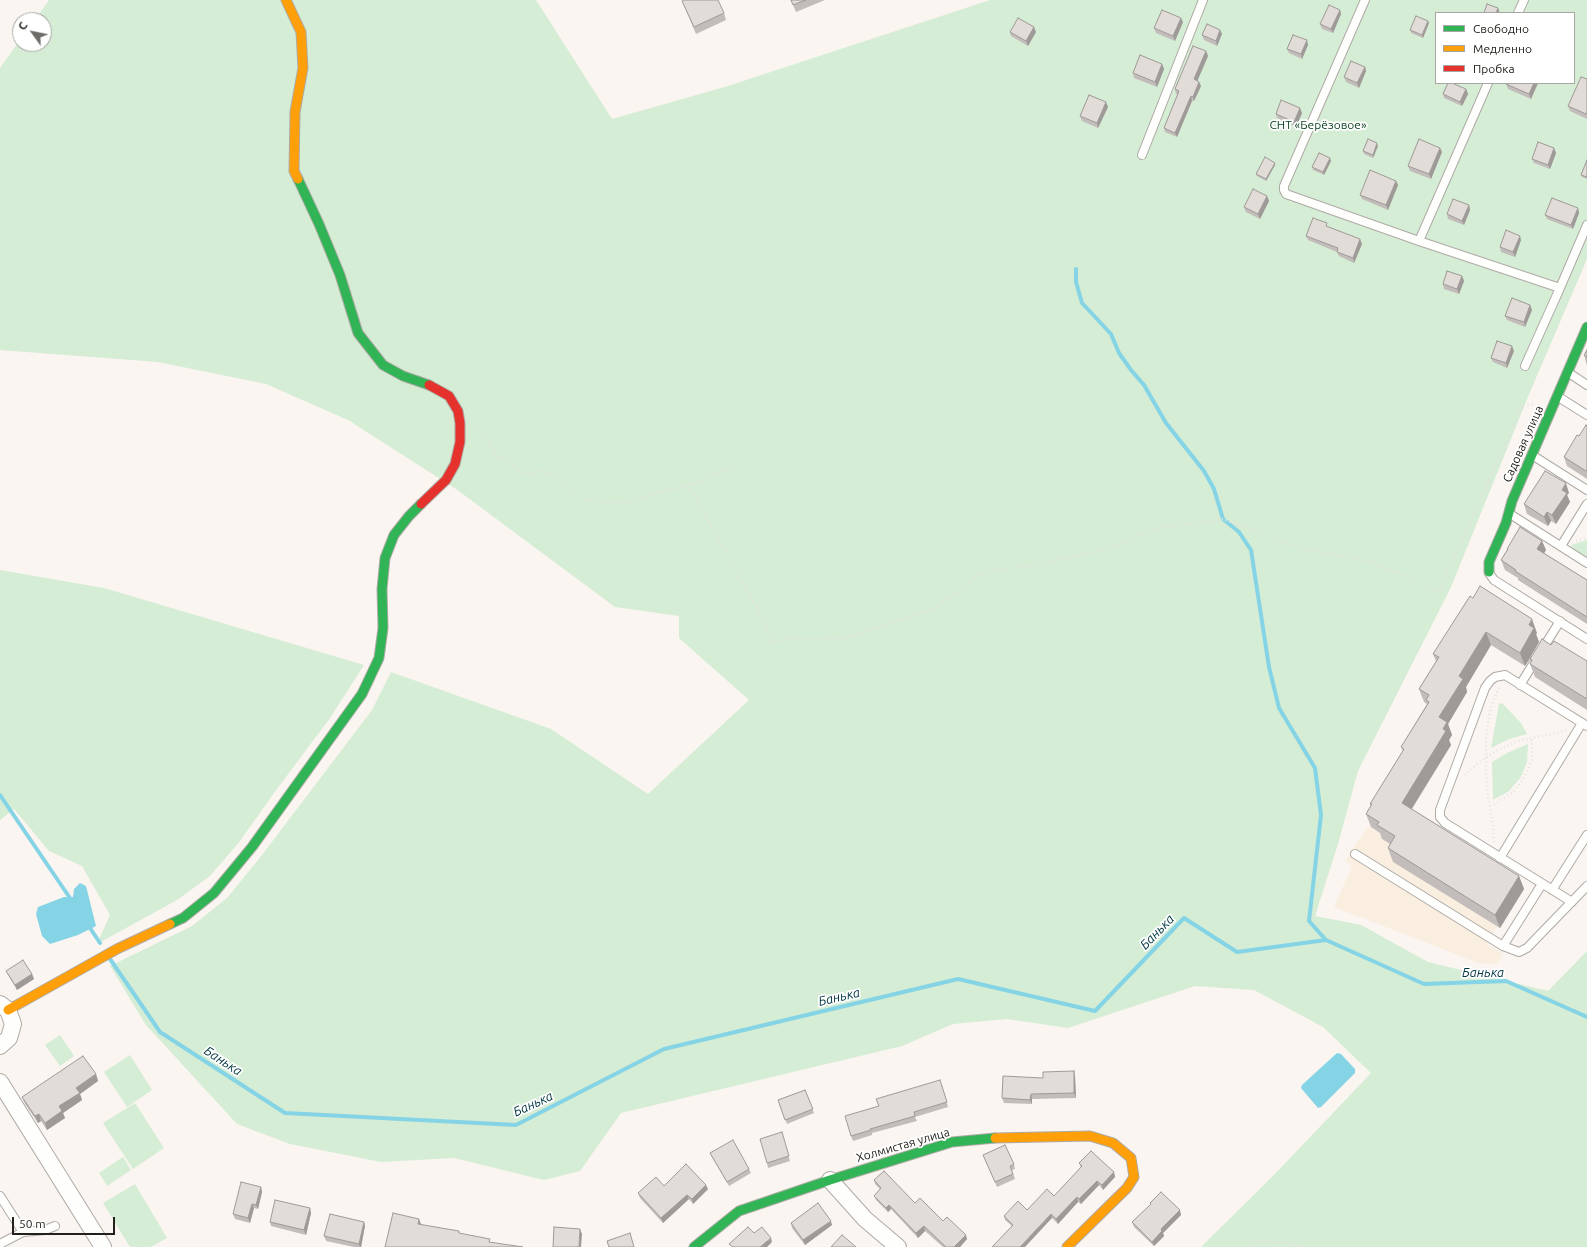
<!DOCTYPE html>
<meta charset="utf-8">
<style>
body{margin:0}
#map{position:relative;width:1587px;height:1247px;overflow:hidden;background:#faf5f0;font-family:Ubuntu,sans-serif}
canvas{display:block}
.legend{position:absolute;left:1435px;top:12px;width:140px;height:72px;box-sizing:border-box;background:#fff;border:1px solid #a7a6a4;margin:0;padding:5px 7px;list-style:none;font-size:12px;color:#24201b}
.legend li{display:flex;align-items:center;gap:8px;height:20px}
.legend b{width:20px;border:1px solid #a7a6a4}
.north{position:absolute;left:12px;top:12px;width:40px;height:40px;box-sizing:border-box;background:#fff;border:1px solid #a7a6a4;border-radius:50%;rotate:303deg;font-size:11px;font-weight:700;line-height:16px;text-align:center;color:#24201b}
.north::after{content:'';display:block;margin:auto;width:14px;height:18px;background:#6f6b66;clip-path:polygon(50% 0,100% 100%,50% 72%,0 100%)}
.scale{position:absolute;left:12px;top:1217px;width:103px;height:18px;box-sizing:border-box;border:2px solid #24201b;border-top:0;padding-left:5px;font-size:12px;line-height:14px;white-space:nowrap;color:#24201b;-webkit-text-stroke:3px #fff;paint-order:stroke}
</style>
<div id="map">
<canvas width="1587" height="1247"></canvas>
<ul class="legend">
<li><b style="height:5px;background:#30b455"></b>Свободно</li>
<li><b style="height:5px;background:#ff9f0a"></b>Медленно</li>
<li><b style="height:5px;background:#e5322d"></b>Пробка</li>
</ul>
<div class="north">С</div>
<div class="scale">50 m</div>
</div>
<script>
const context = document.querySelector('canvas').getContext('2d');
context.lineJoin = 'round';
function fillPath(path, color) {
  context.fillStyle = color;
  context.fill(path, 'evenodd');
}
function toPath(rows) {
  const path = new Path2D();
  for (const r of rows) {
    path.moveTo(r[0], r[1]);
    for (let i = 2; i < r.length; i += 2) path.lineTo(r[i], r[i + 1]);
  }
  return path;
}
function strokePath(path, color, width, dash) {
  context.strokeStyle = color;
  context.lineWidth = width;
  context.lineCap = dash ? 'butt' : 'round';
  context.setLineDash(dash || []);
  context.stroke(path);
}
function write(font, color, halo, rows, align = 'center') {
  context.font = font + ' Ubuntu,sans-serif';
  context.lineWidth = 3.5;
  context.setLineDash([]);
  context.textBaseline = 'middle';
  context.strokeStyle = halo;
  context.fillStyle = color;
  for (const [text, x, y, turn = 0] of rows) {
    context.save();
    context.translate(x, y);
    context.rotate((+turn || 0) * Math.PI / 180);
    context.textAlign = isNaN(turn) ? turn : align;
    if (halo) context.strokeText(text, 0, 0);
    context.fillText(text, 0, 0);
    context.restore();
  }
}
const built = toPath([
 [1368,826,1384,836,1382,839,1507,917,1500,928,1497,927,1487,944,1503,954,1497,964,1479,963,1334,907,1352,866,1345,861]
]);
const green = toPath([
 [49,0,536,0,612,119,728,86,990,0,1587,0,1587,259,1530,392,1451,587,1358,771,1338,844,1315,916,1361,925,1428,962,1548,991,1587,951,1587,1247,1201,1247,1275,1174,1371,1073,1323,1027,1254,990,1195,986,1068,1028,1007,1019,953,1024,902,1046,621,1113,580,1171,544,1180,454,1158,381,1162,290,1144,237,1124,146,1025,110,966,192,926,227,898,262,855,372,710,391,672,551,729,648,794,749,700,679,638,679,616,615,607,456,489,348,420,266,384,158,362,0,350,0,68,20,40,20,44,44,44,44,20,35,20],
 [1436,13,1574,13,1574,83,1436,83],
 [1587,540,1587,558,1573,549,1571,545],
 [0,570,104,588,364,665,330,718,274,793,240,841,210,876,177,900,97,944,110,915,82,866,49,851,14,809,0,820],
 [1502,703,1521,723,1527,734,1509,739,1491,748,1499,704],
 [1528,744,1527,762,1521,777,1509,791,1493,800,1492,762,1509,752],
 [60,1035,74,1056,60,1066,45,1045],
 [130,1055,152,1090,127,1107,104,1072],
 [135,1103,164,1148,133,1169,103,1123],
 [123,1157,131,1170,107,1186,99,1173],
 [135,1184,167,1238,151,1247,130,1247,103,1203]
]);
const water = toPath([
 [80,883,86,886,96,926,78,935,50,944,42,936,36,914,38,907,64,897,73,897,74,889],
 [1337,1053,1341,1054,1355,1069,1355,1073,1321,1107,1318,1108,1301,1088,1302,1085]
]);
const stream = toPath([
 [1076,269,1076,282,1082,303,1111,334,1119,353,1131,370,1144,385,1166,423,1204,471,1214,489,1223,519,1239,532,1251,550,1269,667,1279,708,1315,768,1321,815,1309,921,1326,940],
 [0,795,72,901],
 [88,925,100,943],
 [110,959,160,1032,285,1113,516,1125,664,1049,958,979,1095,1011,1184,918,1237,952,1326,940,1424,984,1506,981,1587,1017]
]);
const path = toPath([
 [477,428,483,434,496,454,527,474,544,471,557,478,573,492,588,501,622,503,688,485,742,463],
 [688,485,768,628,773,642,785,639,815,640,845,638,936,608,984,571,1030,566,1099,551,1160,528,1223,519,1307,550,1370,561,1439,592,1523,405,1535,404],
 [1576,541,1587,538],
 [1465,775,1478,763,1498,750,1517,741,1558,733,1566,730],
 [1490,806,1498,802,1513,792,1524,778,1532,759,1532,738],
 [1494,842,1493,824,1488,798,1486,769,1486,733,1492,704,1499,688],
 [1248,1247,1259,1241,1285,1242,1303,1247]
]);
const lane = toPath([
 [1365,0,1284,186,1284,190,1286,194,1419,241,1560,288,1587,225],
 [1518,13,1524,0],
 [1142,155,1203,0],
 [1419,241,1488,83],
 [1525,366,1560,288],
 [1569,373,1587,385],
 [1557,396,1587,415],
 [1532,455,1587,490],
 [1510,514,1587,563],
 [1561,546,1587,504],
 [1489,573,1494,580,1587,639],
 [1520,685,1560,621],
 [1355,854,1503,946,1519,952,1527,948,1587,886],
 [1500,858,1582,723],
 [1552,890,1587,835],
 [1572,902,1445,823,1440,817,1440,810,1485,688,1490,681,1495,677,1505,675,1587,726],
 [1503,946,1542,884],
 [0,1196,23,1232],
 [0,1244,23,1232,45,1230,55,1226]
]);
const street = toPath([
 [0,1004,8,1010,13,1024,9,1038,0,1046],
 [0,1082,103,1247],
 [830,1180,865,1219,898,1247]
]);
const fast = toPath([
 [298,179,319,224,340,275,358,333,383,365,403,376,429,385],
 [1489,572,1489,562,1506,523,1512,501,1587,327],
 [170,924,183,918,214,893,252,847,362,694,379,658,383,628,382,589,385,558,394,535,409,516,421,504],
 [694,1247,739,1211,830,1180,952,1142,995,1138]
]);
const slow = toPath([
 [286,0,301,32,303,68,295,112,294,171,298,179],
 [8,1010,117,949,170,924],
 [995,1138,1090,1136,1113,1143,1131,1158,1134,1177,1127,1188,1067,1247]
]);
const jam = toPath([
 [421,504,446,480,455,464,460,442,460,423,458,411,449,396,429,385]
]);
const wall = toPath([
 [791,0,825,0,796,12],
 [682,1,724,13,726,20,696,34],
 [1340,10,1341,14,1333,33,1322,29,1320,24],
 [1183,22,1175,41,1156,33,1154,28],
 [1429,23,1423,38,1411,33,1410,30],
 [1220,30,1222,34,1217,46,1204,40,1202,35],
 [1010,32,1036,32,1028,46,1011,36],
 [1308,45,1302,59,1289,53,1287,49],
 [1206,51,1208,56,1197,81,1201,86,1194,101,1192,101,1177,137,1165,132,1164,128,1178,94,1176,94,1175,89],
 [1162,64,1164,69,1157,87,1134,78,1133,73],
 [1365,67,1366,71,1359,88,1346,82,1344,77],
 [1587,79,1587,119,1570,111,1568,106],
 [1538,83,1531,99,1508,89,1506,84],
 [1466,89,1468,94,1462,106,1444,98,1443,94],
 [1108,107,1098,128,1082,121,1080,116],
 [1300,108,1302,113,1296,127,1277,118,1276,114],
 [1378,146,1373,158,1364,154,1363,151],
 [1440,148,1442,152,1431,179,1410,171,1408,166],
 [1554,148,1556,153,1550,169,1534,163,1532,159],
 [1587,160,1587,179,1582,177,1581,175],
 [1331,161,1324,175,1313,170,1312,167],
 [1275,163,1275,165,1266,181,1257,176,1256,174],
 [1396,181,1398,185,1388,210,1362,199,1360,195],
 [1267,196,1269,201,1260,219,1246,212,1244,207],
 [1469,205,1470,210,1464,225,1448,219,1447,214],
 [1578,208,1579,213,1573,229,1547,219,1545,215],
 [1329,227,1362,244,1354,263,1339,256,1337,252,1308,240,1306,236],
 [1521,240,1515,257,1501,252,1500,247],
 [1462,276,1464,281,1459,294,1444,289,1443,284],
 [1530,305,1532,310,1525,327,1507,320,1505,316],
 [1587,350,1587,366,1584,355],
 [1514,351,1507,368,1493,362,1491,358],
 [1587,426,1587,479,1567,466,1564,457],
 [1569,493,1567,495,1570,502,1556,524,1551,521,1548,526,1527,514,1524,504],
 [1542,541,1546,550,1544,553,1587,580,1587,624,1518,580,1518,578,1505,570,1501,560,1507,550,1507,549],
 [1473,598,1537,633,1536,634,1539,642,1530,657,1551,645,1587,661,1587,710,1535,677,1530,664,1531,662,1530,659,1525,666,1491,645,1466,687,1467,692,1448,724,1452,735,1449,740,1451,745,1412,809,1519,876,1524,889,1500,928,1393,862,1388,848,1390,844,1382,839,1380,833,1371,827,1366,814,1371,805,1370,804,1403,751,1401,747,1427,704,1424,702,1419,689,1436,661,1433,654],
 [6,971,32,974,34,979,17,990,8,975],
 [96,1074,98,1081,80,1094,82,1100,63,1113,65,1118,47,1130,41,1121,38,1123,25,1104,22,1097],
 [1075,1076,1076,1098,1032,1099,1032,1104,1004,1103,1002,1098,1043,1078],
 [942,1085,948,1107,915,1117,917,1121,872,1133,872,1135,853,1141,851,1136,879,1106],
 [805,1090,814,1113,787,1124,778,1100],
 [783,1137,790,1161,768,1168,767,1163],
 [710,1153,749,1169,751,1173,729,1186,712,1157],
 [983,1155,1014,1164,1015,1169,1012,1170,1015,1179,997,1187],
 [1079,1163,1114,1172,1115,1177,1103,1190,1099,1185,1081,1204,1078,1202,1058,1224,1052,1218,1012,1226,1005,1220,1004,1216,1027,1210,1054,1196,1081,1168],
 [874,1180,915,1203,943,1221,967,1239,960,1247,943,1247,925,1231,918,1238,891,1209,888,1212,876,1200,874,1196,880,1189,875,1184],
 [261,1187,262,1192,258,1209,254,1208,250,1223,235,1219,233,1214],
 [708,1189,693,1204,689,1199,663,1223,640,1198,638,1193],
 [1150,1203,1181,1215,1163,1233,1164,1236,1154,1246,1134,1227,1132,1222,1151,1204],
 [310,1208,311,1213,306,1235,271,1226,270,1222],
 [364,1222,365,1226,361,1247,354,1247,326,1241,324,1236],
 [791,1223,832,1225,805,1245,792,1228]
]);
const shadedWall = toPath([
 [1498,8,1500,13,1496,13],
 [1340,10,1341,14,1333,33,1331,29],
 [1181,18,1183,22,1175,41,1173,36],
 [1428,21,1429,23,1423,38,1422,35],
 [1034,27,1036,32,1028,46,1026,41],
 [1220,30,1222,34,1217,46,1216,41],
 [1307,40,1308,45,1302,59,1301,54],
 [1206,51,1208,56,1196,84,1194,79],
 [1162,64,1164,69,1157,87,1155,82],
 [1365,67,1366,71,1359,88,1357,83],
 [1199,82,1201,86,1194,101,1193,97],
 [1534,83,1538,83,1531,99,1529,94],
 [1466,89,1468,94,1462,106,1460,102],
 [1191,96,1192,101,1177,137,1175,133],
 [1106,102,1108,107,1098,128,1097,123],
 [1300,108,1302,113,1296,127,1294,122],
 [1377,143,1378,146,1373,158,1373,155],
 [1440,148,1442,152,1431,179,1429,174],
 [1554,148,1556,153,1550,169,1548,165],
 [1330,158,1331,161,1324,175,1323,172],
 [1275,163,1275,165,1266,181,1266,179],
 [1396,181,1398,185,1388,210,1386,205],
 [1267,196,1269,201,1260,219,1258,214],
 [1469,205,1470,210,1464,225,1462,221],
 [1578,208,1579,213,1573,229,1571,225],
 [1520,236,1521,240,1515,257,1513,252],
 [1360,239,1362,244,1354,263,1353,258],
 [1462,276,1464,281,1459,294,1457,289],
 [1530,305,1532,310,1525,327,1524,322],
 [1512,346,1514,351,1507,368,1506,363],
 [1566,483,1569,493,1567,495,1570,502,1556,524,1552,515,1562,490],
 [1547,512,1551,521,1548,526,1544,517],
 [1542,541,1546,550,1541,558,1537,549],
 [1532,619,1537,633,1536,634,1539,642,1525,666,1520,653,1529,625],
 [1486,632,1491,645,1466,687,1467,692,1448,724,1452,735,1449,740,1451,745,1407,816,1402,803,1439,717,1459,676],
 [1519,876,1524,889,1500,928,1495,915],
 [32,974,34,979,17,990,15,985],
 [1074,1071,1075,1076,1076,1098,1074,1093],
 [96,1074,98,1081,80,1094,82,1100,63,1113,65,1118,47,1130,45,1123,76,1088],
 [1031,1094,1032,1099,1032,1104,1030,1100],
 [39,1114,41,1121,38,1123,35,1116],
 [1114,1172,1115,1177,1103,1190,1102,1185],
 [1097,1181,1099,1185,1081,1204,1079,1199],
 [706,1185,708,1189,693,1204,692,1199],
 [261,1187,262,1192,258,1209,256,1205],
 [687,1195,689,1199,663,1223,661,1218],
 [1077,1197,1078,1202,1058,1224,1056,1219],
 [252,1204,254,1208,250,1223,248,1218],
 [889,1205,891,1209,888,1212,886,1208],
 [310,1208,311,1213,306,1235,304,1230],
 [1180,1210,1181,1215,1163,1233,1164,1236,1154,1246,1152,1242,1161,1229],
 [1051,1214,1052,1218,1025,1247,1020,1247],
 [419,1219,421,1224,419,1229,418,1224],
 [831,1221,832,1225,805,1245,803,1240],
 [364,1222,365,1226,361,1247,360,1247,359,1244],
 [924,1226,925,1231,918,1238,916,1233],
 [580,1229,582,1234,581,1247,579,1247],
 [966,1235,967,1239,960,1247,954,1247],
 [771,1238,772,1242,767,1247,760,1247]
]);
const building = toPath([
 [684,0,718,0,724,13,694,27,682,1,684,0],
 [791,0,806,0,793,5,791,0],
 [1487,4,1498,8,1496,13,1484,13,1487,4],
 [1329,5,1340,10,1331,29,1320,24,1329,5],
 [1162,10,1181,18,1173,36,1154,28,1162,10],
 [1416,16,1428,21,1422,35,1410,30,1416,16],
 [1018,18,1034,27,1026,41,1010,32,1018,18],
 [1207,24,1220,30,1216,41,1202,35,1207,24],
 [1293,35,1307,40,1301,54,1287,49,1293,35],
 [1193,46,1206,51,1194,79,1199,82,1193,97,1191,96,1175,133,1164,128,1179,91,1175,89,1193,46],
 [1140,55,1162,64,1155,82,1133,73,1140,55],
 [1351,61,1365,67,1357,83,1344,77,1351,61],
 [1581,77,1587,79,1587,112,1586,114,1568,106,1581,77],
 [1448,83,1452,83,1466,89,1460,102,1443,94,1448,83],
 [1506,83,1534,83,1529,94,1506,84,1506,83],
 [1089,95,1106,102,1097,123,1080,116,1089,95],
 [1281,100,1300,108,1294,122,1276,114,1281,100],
 [1368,139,1377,143,1373,155,1363,151,1368,139],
 [1419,139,1440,148,1429,174,1408,166,1419,139],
 [1538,142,1554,148,1548,165,1532,159,1538,142],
 [1319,153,1330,158,1323,172,1312,167,1319,153],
 [1265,157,1275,163,1266,179,1256,174,1265,157],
 [1587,160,1587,177,1581,175,1587,160],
 [1370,170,1396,181,1386,205,1360,195,1370,170],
 [1253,189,1267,196,1258,214,1244,207,1253,189],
 [1552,198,1578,208,1571,225,1545,215,1552,198],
 [1453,199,1469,205,1462,221,1447,214,1453,199],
 [1313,218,1327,223,1326,226,1360,239,1353,258,1337,252,1338,248,1306,236,1313,218],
 [1506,230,1520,236,1513,252,1500,247,1506,230],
 [1447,271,1462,276,1457,289,1443,284,1447,271],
 [1512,298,1530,305,1524,322,1505,316,1512,298],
 [1497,341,1512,346,1506,363,1491,358,1497,341],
 [1587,350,1587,357,1584,355,1587,350],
 [1586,425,1587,426,1587,469,1586,471,1564,457,1577,435,1579,436,1586,425],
 [1545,471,1566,483,1562,490,1567,493,1552,515,1547,512,1544,517,1524,504,1545,471],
 [1520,527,1542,541,1537,549,1587,580,1587,617,1515,571,1516,570,1501,560,1508,549,1507,549,1520,527],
 [1480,586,1532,619,1529,625,1534,628,1520,653,1486,632,1459,676,1463,679,1439,717,1447,722,1443,729,1446,731,1402,803,1519,876,1495,915,1388,848,1395,836,1377,825,1379,822,1366,814,1372,804,1370,804,1404,749,1401,747,1429,702,1426,700,1429,695,1419,689,1439,657,1433,654,1470,596,1473,598,1480,586],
 [1542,639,1551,645,1554,641,1587,661,1587,699,1530,664,1532,660,1530,659,1542,639],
 [23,960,32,974,15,985,6,971,23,960],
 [83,1056,96,1074,76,1088,80,1093,59,1106,62,1111,45,1123,39,1114,35,1116,22,1097,83,1056],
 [1074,1071,1074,1093,1031,1094,1030,1100,1002,1098,1003,1076,1043,1078,1043,1072,1074,1071],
 [940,1080,947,1102,914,1112,915,1116,870,1129,871,1130,851,1136,845,1116,879,1106,876,1099,940,1080],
 [805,1090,813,1109,785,1120,778,1100,805,1090],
 [782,1132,789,1156,767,1163,760,1139,782,1132],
 [733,1140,749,1169,727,1182,710,1153,733,1140],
 [1005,1145,1014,1164,1010,1166,1013,1174,995,1182,983,1155,1005,1145],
 [1091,1151,1114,1172,1102,1185,1097,1181,1079,1199,1077,1197,1056,1219,1051,1214,1020,1247,992,1247,1013,1225,1004,1216,1018,1201,1027,1210,1047,1189,1054,1196,1082,1166,1079,1163,1091,1151],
 [686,1164,706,1185,692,1199,687,1195,661,1218,638,1193,656,1177,664,1186,686,1164],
 [884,1171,915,1203,920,1198,943,1221,947,1217,966,1235,954,1247,946,1247,924,1226,916,1233,889,1205,886,1208,874,1196,881,1188,874,1180,884,1171],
 [241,1182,261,1187,256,1205,252,1204,248,1218,233,1214,241,1182],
 [1161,1192,1180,1210,1161,1229,1162,1231,1152,1242,1132,1222,1151,1204,1150,1203,1161,1192],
 [275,1200,310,1208,304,1230,270,1222,275,1200],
 [818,1203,831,1221,803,1240,791,1223,818,1203],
 [393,1213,419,1219,418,1224,459,1231,459,1233,490,1239,489,1242,523,1247,385,1247,393,1213],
 [330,1214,364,1222,359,1244,324,1236,330,1214],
 [554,1227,580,1229,579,1247,553,1247,554,1227],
 [748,1227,754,1233,762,1227,771,1238,760,1247,733,1247,729,1244,748,1227],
 [630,1233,634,1247,609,1247,607,1241,630,1233],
 [842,1235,856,1247,831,1247,842,1235]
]);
const parkNames = [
 ["СНТ «Берёзовое»",1318,125]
];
const streetNames = [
 ["Садовая улица",1523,444,-66],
 ["Холмистая улица",903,1145,-16]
];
const waterNames = [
 ["Банька",1157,932,-46],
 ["Банька",1483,973],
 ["Банька",839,997,-13],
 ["Банька",223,1061,33],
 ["Банька",533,1104,-25]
];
fillPath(built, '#faeee1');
fillPath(green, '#d5ecd5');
fillPath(water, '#85d4e6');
strokePath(stream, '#85d4e6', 4);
strokePath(lane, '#aeaaa5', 10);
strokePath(street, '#aeaaa5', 18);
strokePath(fast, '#aeaaa5', 11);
strokePath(slow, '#aeaaa5', 11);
strokePath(jam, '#aeaaa5', 11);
strokePath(path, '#e5e2e1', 2.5, [1, 3]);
strokePath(lane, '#fefefd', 8);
strokePath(street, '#fefefd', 16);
strokePath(fast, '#30b455', 9);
strokePath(slow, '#ff9f0a', 9);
strokePath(jam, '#e5322d', 9);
fillPath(wall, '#c2bdba');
fillPath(shadedWall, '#9e9a97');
fillPath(building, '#e2dcd8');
strokePath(building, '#9e9a97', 1);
write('12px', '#043d18', '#fff', parkNames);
write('12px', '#24201b', '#fff', streetNames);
write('italic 13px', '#003742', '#fff', waterNames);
</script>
